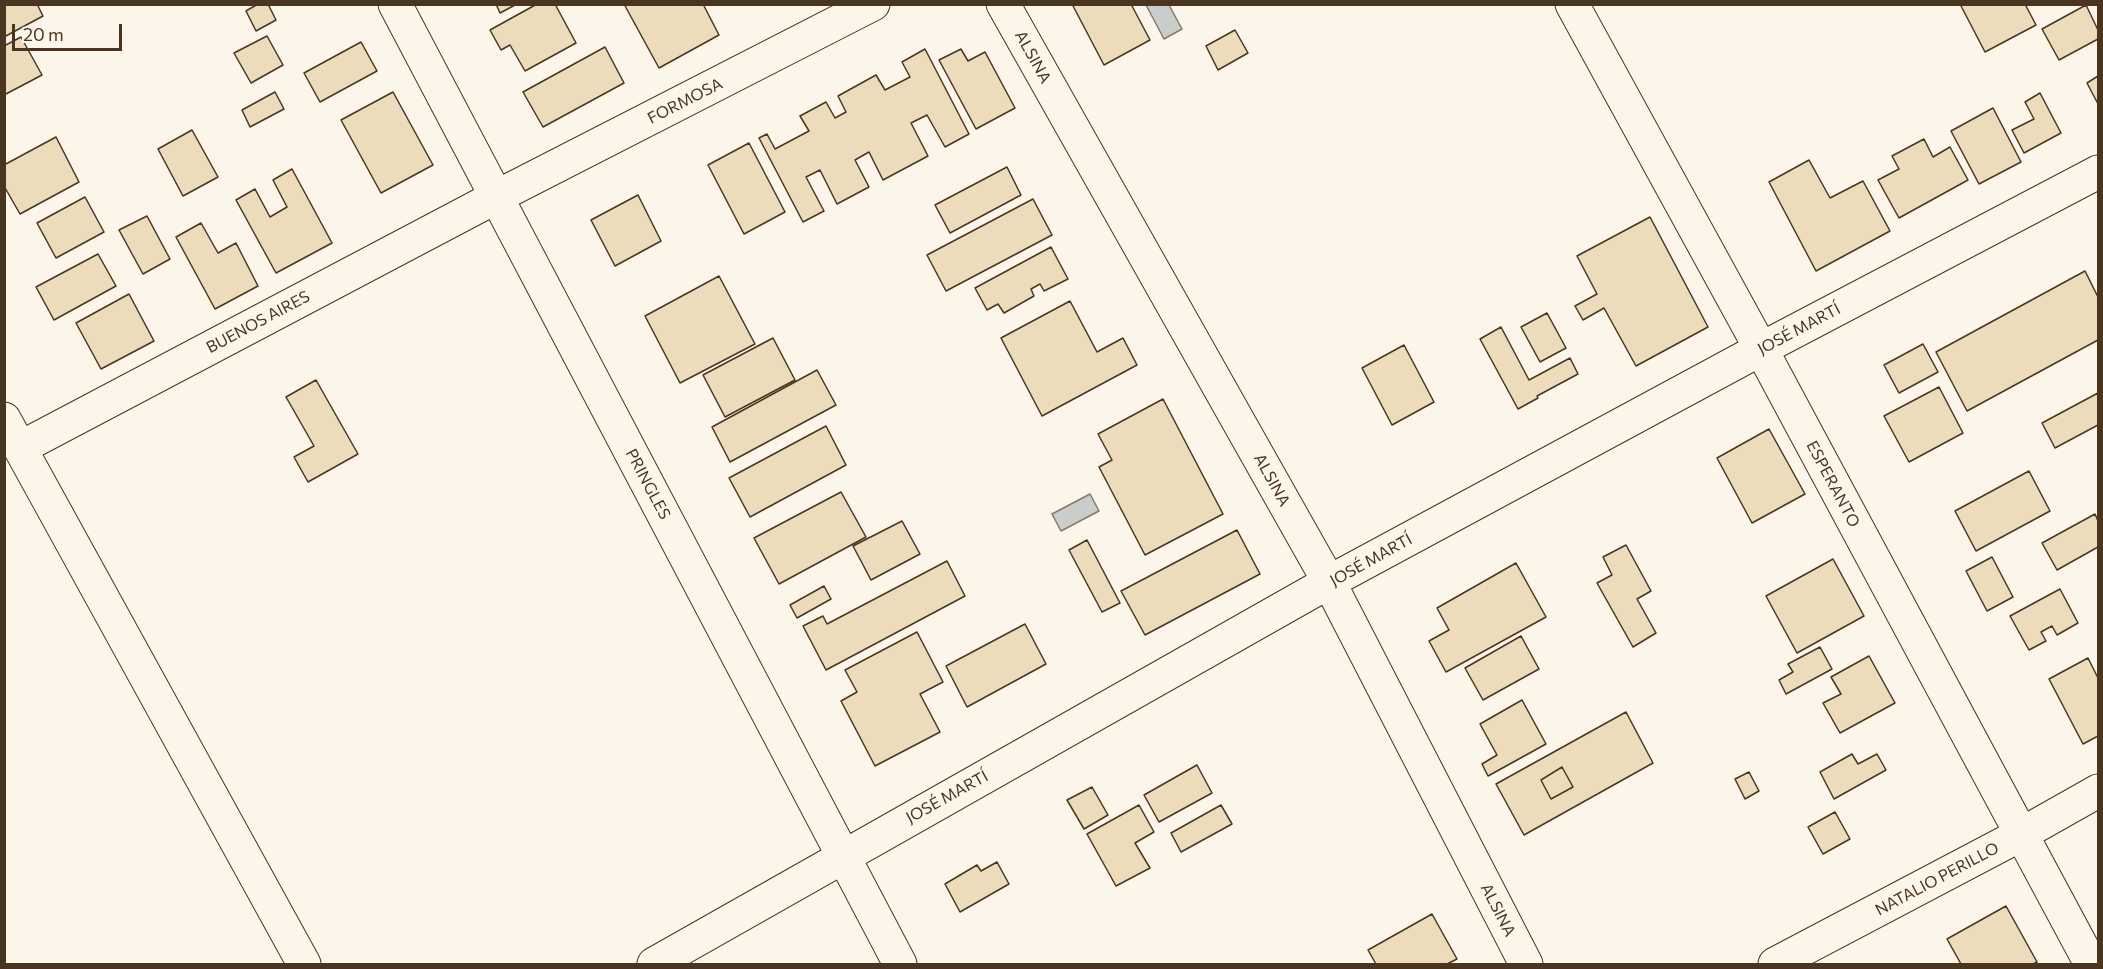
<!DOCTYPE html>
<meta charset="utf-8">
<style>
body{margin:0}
#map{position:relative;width:2103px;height:969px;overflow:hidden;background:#fbf6e9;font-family:Commissioner,sans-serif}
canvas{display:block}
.frame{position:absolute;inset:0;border:6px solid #4a3520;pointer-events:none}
.scale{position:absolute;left:12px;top:24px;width:110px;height:27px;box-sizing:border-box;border:3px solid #4a3520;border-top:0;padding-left:8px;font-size:18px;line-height:21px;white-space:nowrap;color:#4a3520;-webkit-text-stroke:4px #fbf6e9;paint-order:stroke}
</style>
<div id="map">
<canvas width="2103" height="969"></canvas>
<div class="frame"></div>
<div class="scale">20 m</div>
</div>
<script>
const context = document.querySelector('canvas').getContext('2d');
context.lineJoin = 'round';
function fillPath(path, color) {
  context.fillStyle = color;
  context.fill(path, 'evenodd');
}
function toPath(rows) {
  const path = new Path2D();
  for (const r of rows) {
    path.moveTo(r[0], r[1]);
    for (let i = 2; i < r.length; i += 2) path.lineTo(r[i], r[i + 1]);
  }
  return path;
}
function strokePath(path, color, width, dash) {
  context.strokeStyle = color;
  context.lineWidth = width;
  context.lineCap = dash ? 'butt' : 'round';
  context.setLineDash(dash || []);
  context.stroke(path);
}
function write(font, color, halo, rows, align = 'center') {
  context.font = font + ' Commissioner,sans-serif';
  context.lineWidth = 4.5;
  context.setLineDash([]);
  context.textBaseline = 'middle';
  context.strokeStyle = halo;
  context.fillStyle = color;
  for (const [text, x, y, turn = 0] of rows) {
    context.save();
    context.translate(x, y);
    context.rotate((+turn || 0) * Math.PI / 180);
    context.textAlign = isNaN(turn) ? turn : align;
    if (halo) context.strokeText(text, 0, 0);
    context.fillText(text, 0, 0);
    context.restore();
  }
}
const water = toPath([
 [1146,5,1169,5,1182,29,1164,39,1146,5],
 [1090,494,1099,511,1061,531,1052,514,1090,494]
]);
const building = toPath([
 [4,4,37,4,43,16,4,37,4,4],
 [258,4,268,4,276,20,256,31,246,11,258,4],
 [496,4,517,4,500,13,496,4],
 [537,4,555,4,576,43,525,71,510,45,501,50,490,30,537,4],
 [624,4,703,4,719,35,659,68,624,4],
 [1072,4,1131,4,1150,40,1104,65,1072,4],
 [1960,4,2025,4,2036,25,1985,52,1960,4],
 [2086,5,2098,30,2098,39,2059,60,2042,29,2086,5],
 [1235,30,1248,53,1218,70,1206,46,1235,30],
 [267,36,283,65,251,83,234,53,267,36],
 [21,37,42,75,4,95,4,46,21,37],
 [361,42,377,71,320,102,304,73,361,42],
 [605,47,624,83,543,127,523,92,605,47],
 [925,49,969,134,945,147,927,115,911,123,928,156,883,180,869,152,855,160,869,187,837,204,820,170,806,177,824,211,803,222,759,138,767,134,775,149,809,131,800,116,826,102,835,118,846,112,838,96,876,75,885,90,910,77,902,62,925,49],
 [961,49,968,61,985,52,1015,108,976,129,939,60,961,49],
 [2098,76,2098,104,2087,83,2098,76],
 [275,92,284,109,250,127,242,110,275,92],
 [393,92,433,165,381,193,341,120,393,92],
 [2040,93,2061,133,2024,153,2012,130,2034,119,2025,102,2040,93],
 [1993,108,2021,162,1979,184,1951,131,1993,108],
 [192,130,218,177,183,196,158,149,192,130],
 [56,137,79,182,20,214,4,186,4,165,56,137],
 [1924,139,1933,157,1950,147,1968,180,1899,218,1878,180,1899,169,1892,156,1924,139],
 [749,143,785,212,744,234,708,165,749,143],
 [1809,160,1830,198,1863,181,1890,231,1816,271,1769,182,1809,160],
 [1007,167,1021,195,950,233,935,205,1007,167],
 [292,169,332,243,276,273,236,200,255,189,270,217,287,207,273,180,292,169],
 [638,195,661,241,615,266,591,220,638,195],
 [85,197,104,232,56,258,37,223,85,197],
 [1033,199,1052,235,946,291,927,255,1033,199],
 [147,216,170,259,143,274,119,230,147,216],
 [1650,217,1708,327,1636,366,1604,308,1583,320,1575,306,1597,294,1577,256,1650,217],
 [201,223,218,253,236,243,258,286,215,309,176,237,201,223],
 [1051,247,1068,279,1044,291,1040,284,1031,289,1034,296,1004,313,998,304,987,310,975,288,1051,247],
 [98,254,116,286,54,320,36,287,98,254],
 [2085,271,2098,297,2098,340,1967,411,1936,352,2085,271],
 [719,276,755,344,680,383,645,316,719,276],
 [129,294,154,341,101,369,76,323,129,294],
 [1070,301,1097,352,1123,338,1137,365,1042,416,1001,338,1070,301],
 [1547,313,1566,348,1540,362,1521,327,1547,313],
 [1501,327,1529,380,1570,358,1578,374,1537,396,1538,398,1518,409,1480,339,1501,327],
 [773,338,795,380,725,417,703,375,773,338],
 [1923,344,1938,372,1899,393,1884,365,1923,344],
 [1404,345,1434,402,1392,425,1362,368,1404,345],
 [817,370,836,405,730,462,712,427,817,370],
 [316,380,358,454,308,482,294,457,314,446,286,397,316,380],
 [1939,387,1963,433,1909,462,1884,416,1939,387],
 [2098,393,2098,425,2055,448,2042,423,2098,393],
 [1163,399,1223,514,1145,555,1099,467,1112,460,1098,434,1163,399],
 [826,426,846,465,750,517,729,478,826,426],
 [1769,429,1805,494,1752,523,1717,458,1769,429],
 [2029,471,2050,511,1976,551,1955,511,2029,471],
 [841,492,866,537,779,584,754,538,841,492],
 [2095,514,2098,521,2098,547,2057,570,2042,543,2095,514],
 [902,521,920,554,871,580,853,546,902,521],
 [1237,530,1260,574,1145,635,1121,591,1237,530],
 [1087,540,1120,603,1102,612,1069,550,1087,540],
 [1626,545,1651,591,1637,599,1656,633,1633,647,1597,583,1612,575,1603,557,1626,545],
 [1992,557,2013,597,1987,611,1966,571,1992,557],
 [1833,559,1864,616,1797,653,1766,596,1833,559],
 [947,561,965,596,826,670,803,626,823,616,827,624,947,561],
 [1516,563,1546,617,1446,672,1429,641,1449,630,1437,608,1516,563],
 [824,586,831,599,797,618,790,605,824,586],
 [2060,589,2078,623,2057,635,2052,626,2041,632,2046,641,2029,650,2010,616,2060,589],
 [1025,624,1046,664,967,707,946,666,1025,624],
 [917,632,943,682,920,694,940,732,875,766,841,701,857,692,845,670,917,632],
 [1521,636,1539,669,1483,700,1465,668,1521,636],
 [1820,647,1832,669,1786,694,1779,680,1793,672,1788,664,1820,647],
 [1869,656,1895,703,1840,733,1823,703,1841,694,1831,677,1869,656],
 [2088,658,2098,678,2098,736,2083,744,2049,679,2088,658],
 [1522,700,1546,744,1488,776,1482,764,1497,755,1480,724,1522,700],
 [1626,712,1653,763,1524,835,1496,784,1626,712],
 [1562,767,1573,787,1551,799,1541,780,1562,767],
 [1852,754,1858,764,1877,754,1886,770,1834,799,1820,772,1852,754],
 [1197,765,1212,793,1159,822,1144,795,1197,765],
 [1562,767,1573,787,1551,799,1541,780,1562,767],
 [1749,772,1759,791,1745,799,1735,779,1749,772],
 [1092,787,1108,815,1084,829,1067,800,1092,787],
 [1139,805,1154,832,1135,843,1150,868,1116,886,1087,834,1139,805],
 [1221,805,1232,824,1181,852,1171,833,1221,805],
 [1835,812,1850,839,1823,854,1808,827,1835,812],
 [997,862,1009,884,960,912,945,884,977,865,981,871,997,862],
 [2006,906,2037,962,2033,964,1961,964,1947,939,2006,906],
 [1432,914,1457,959,1447,964,1376,964,1368,950,1432,914]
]);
const minor = toPath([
 [395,4,900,964],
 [1003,4,1329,582,1526,964],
 [1572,4,1761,349,2091,964],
 [4,419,304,964],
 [20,448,496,197,873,4],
 [654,964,1329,582,1761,349,2098,172],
 [1775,964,2020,835,2098,791]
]);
const streetNames = [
 ["ALSINA",1033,57,61],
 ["FORMOSA",685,101,-27],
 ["BUENOS AIRES",258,322,-28],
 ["JOSÉ MARTÍ",1799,329,-28],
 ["ALSINA",1272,480,61],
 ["PRINGLES",648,484,62],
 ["ESPERANTO",1833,484,62],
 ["JOSÉ MARTÍ",1371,560,-29],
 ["JOSÉ MARTÍ",947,797,-29],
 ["NATALIO PERILLO",1937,879,-28],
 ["ALSINA",1498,910,63]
];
fillPath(water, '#c9cecd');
strokePath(water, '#887966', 1.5);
fillPath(building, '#ecdcbc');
strokePath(building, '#4a3520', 1.5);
strokePath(minor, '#4a3520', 35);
strokePath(minor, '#fbf6e9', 33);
write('16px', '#4a3520', '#fbf6e9', streetNames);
</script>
